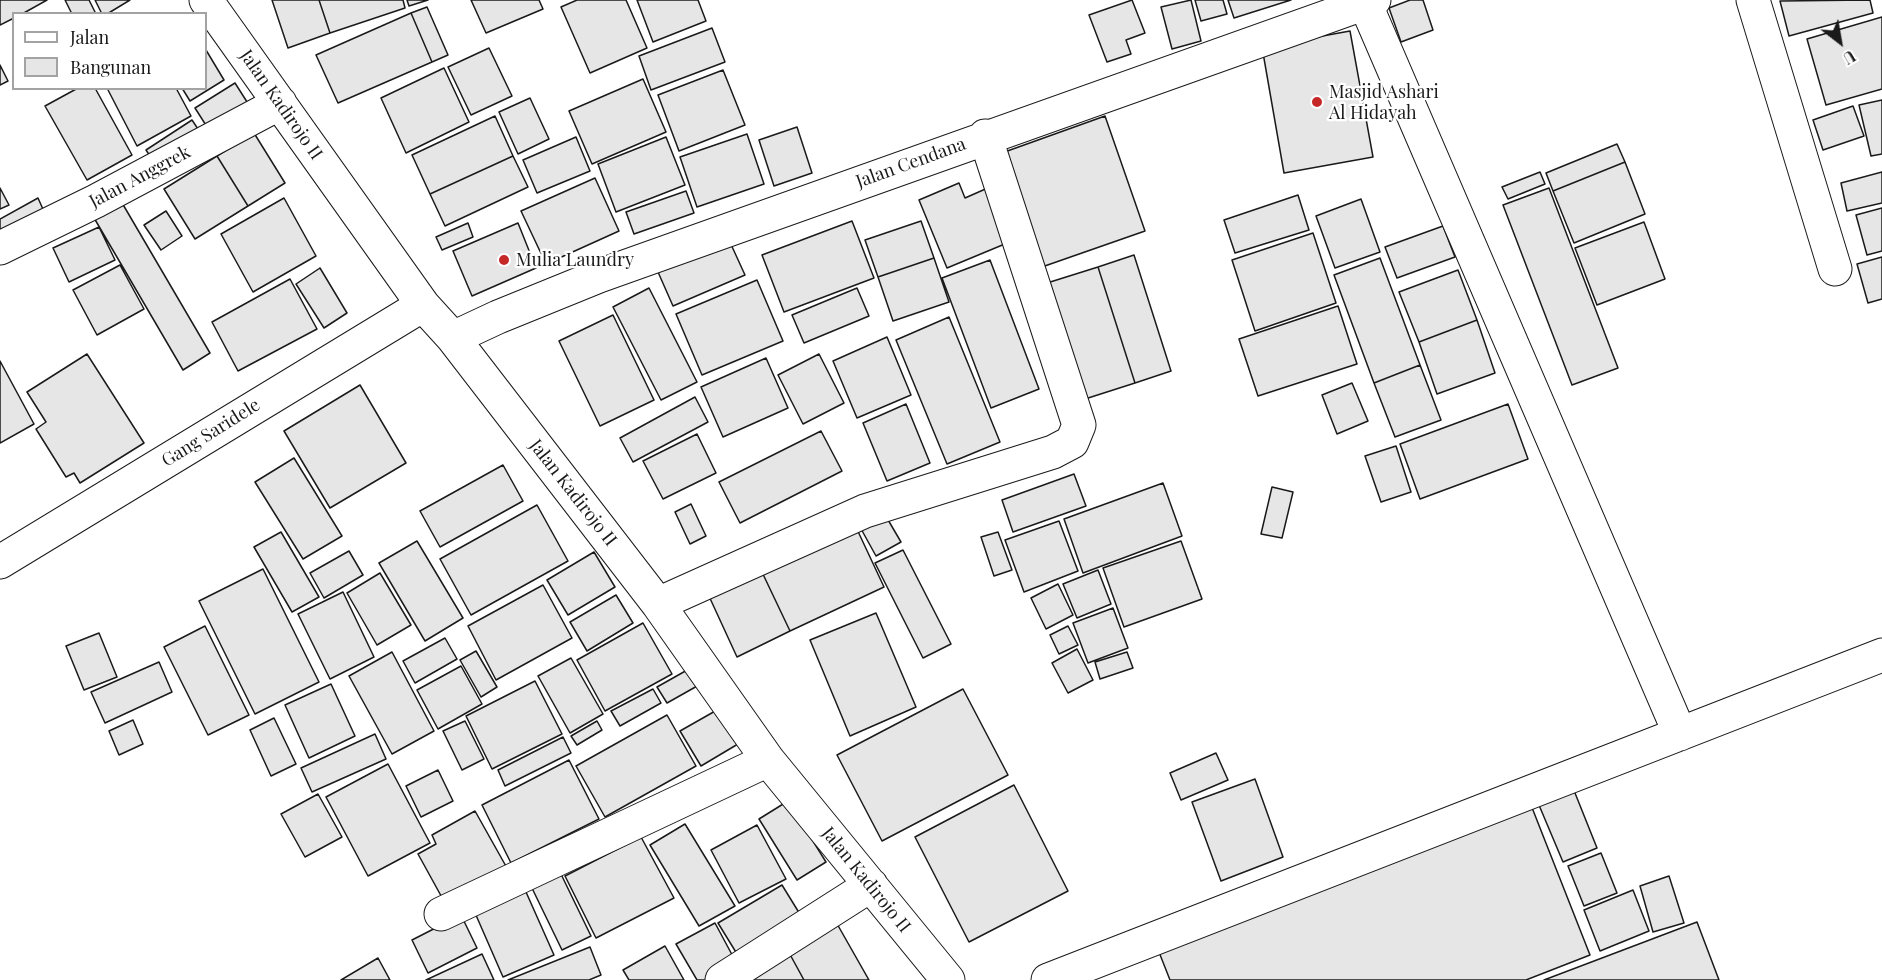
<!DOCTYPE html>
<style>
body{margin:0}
#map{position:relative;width:1882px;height:980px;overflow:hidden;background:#fff;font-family:"Playfair Display",serif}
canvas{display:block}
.legend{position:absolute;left:12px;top:12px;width:195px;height:78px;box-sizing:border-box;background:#fff;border:2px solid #a3a3a3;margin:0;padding:8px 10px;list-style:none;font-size:18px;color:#1a1a1a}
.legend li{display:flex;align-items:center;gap:12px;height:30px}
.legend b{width:30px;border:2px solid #a3a3a3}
.north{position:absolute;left:1810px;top:12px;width:60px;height:60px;-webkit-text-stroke:4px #fff;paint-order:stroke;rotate:149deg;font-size:16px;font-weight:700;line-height:24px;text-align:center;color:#1a1a1a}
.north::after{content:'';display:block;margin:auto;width:21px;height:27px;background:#1a1a1a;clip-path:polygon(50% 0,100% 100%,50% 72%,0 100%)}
</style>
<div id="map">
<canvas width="1882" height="980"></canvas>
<ul class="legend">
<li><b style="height:8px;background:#fff"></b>Jalan</li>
<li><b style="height:16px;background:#e6e6e6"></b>Bangunan</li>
</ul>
<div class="north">U</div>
</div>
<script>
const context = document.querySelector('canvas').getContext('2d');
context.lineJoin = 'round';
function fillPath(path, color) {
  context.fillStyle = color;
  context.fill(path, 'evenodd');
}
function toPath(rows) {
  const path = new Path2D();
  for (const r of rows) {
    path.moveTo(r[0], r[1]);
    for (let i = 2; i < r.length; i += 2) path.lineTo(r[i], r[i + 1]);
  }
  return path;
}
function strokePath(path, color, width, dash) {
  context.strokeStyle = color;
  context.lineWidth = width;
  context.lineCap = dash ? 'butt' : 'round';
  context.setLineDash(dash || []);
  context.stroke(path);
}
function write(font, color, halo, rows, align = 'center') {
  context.font = font + ' "Playfair Display",serif';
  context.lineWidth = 4.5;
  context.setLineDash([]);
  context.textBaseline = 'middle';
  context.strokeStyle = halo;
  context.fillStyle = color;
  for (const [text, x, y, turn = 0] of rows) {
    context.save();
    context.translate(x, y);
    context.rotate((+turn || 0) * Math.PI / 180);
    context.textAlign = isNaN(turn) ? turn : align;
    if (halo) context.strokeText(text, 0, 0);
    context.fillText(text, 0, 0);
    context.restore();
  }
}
const building = toPath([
 [0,0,47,0,22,14,14,14,14,18,0,25,0,0],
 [65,0,89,0,96,14,72,14,65,0],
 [95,0,130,0,107,14,102,14,95,0],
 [272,0,319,0,330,33,288,48,272,0],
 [319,0,403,0,405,8,330,33,319,0],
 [407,0,428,0,409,6,407,0],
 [471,0,539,0,543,9,486,33,471,0],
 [577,0,626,0,647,48,590,73,561,7,577,0],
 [637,0,698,0,706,21,653,42,637,0],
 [1132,0,1145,33,1126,40,1131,54,1107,62,1089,15,1132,0],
 [1191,0,1201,41,1172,49,1161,7,1191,0],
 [1195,0,1223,0,1227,14,1201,21,1195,0],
 [1228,0,1291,0,1234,18,1228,0],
 [1410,0,1423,0,1433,30,1401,42,1389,8,1410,0],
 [1870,0,1873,13,1789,36,1780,1,1870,0],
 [427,7,448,55,432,62,411,13,427,7],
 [411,13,432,62,338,103,316,55,411,13],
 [1882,17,1882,89,1826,105,1807,39,1882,17],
 [712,28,725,62,651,90,639,56,712,28],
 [1350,31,1373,157,1284,173,1262,47,1350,31],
 [489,48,512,96,471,115,448,67,489,48],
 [206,50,224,80,190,101,182,88,206,88,206,50],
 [0,65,8,81,0,85,0,65],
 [444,68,469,122,406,153,381,98,444,68],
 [723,70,745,125,679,151,658,95,723,70],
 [643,79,666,132,592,164,569,111,643,79],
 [235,83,249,105,209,130,195,108,235,83],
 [78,88,95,88,132,155,87,180,45,106,78,88],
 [107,88,176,88,191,116,137,146,107,88],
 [530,98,549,139,518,154,499,112,530,98],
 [1882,100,1882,154,1871,156,1859,105,1882,100],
 [1853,106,1864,136,1823,150,1813,120,1853,106],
 [495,116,513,156,430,194,412,155,495,116],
 [1105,116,1145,231,1039,268,999,154,1105,116],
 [192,120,202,135,156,165,146,150,192,120],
 [797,127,812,173,774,186,759,140,797,127],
 [254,133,285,183,248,206,217,156,254,133],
 [747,134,764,184,697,207,680,157,747,134],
 [576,137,590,171,537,193,523,160,576,137],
 [666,137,685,185,616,212,598,164,666,137],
 [1617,144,1625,162,1553,191,1546,173,1617,144],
 [217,156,248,206,195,239,164,189,217,156],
 [513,156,528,187,445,226,430,194,513,156],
 [1625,162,1645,214,1574,243,1553,191,1625,162],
 [1540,172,1545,184,1508,199,1502,187,1540,172],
 [1882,172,1882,203,1847,211,1841,183,1882,172],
 [595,178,619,231,546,264,521,211,595,178],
 [959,183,965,198,990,187,1012,241,947,268,919,200,959,183],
 [0,188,9,205,0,209,0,188],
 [1549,188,1618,368,1572,385,1503,205,1549,188],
 [686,191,694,213,634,234,626,212,686,191],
 [1298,195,1309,230,1235,253,1224,220,1298,195],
 [118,196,210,353,183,370,90,211,118,196],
 [38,198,46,216,0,241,0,219,38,198],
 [284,198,316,256,253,292,221,234,284,198],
 [1361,199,1380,252,1335,268,1316,216,1361,199],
 [1882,208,1882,251,1867,255,1856,215,1882,208],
 [166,211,182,236,161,250,144,225,166,211],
 [852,221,874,278,784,312,762,255,852,221],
 [921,221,934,258,878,277,865,240,921,221],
 [1644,222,1665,279,1597,305,1575,248,1644,222],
 [468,223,473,237,442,250,436,237,468,223],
 [518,223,536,268,472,296,453,251,518,223],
 [1443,226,1455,257,1397,278,1385,247,1443,226],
 [99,227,115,260,69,282,53,248,99,227],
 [1313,233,1336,303,1255,331,1232,260,1313,233],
 [729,240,745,275,673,306,658,272,729,240],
 [1134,255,1171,371,1135,383,1098,267,1134,255],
 [1882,257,1882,299,1868,303,1857,264,1882,257],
 [934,258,949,302,893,321,878,277,934,258],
 [1380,258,1420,365,1374,383,1334,275,1380,258],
 [990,260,1039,389,991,408,942,278,990,260],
 [120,265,144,309,97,335,73,290,120,265],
 [1098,267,1135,383,1085,399,1047,283,1098,267],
 [320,268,347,313,324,328,296,284,320,268],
 [1458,270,1477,320,1419,342,1399,292,1458,270],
 [290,279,317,329,238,371,212,322,290,279],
 [757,280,783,341,702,375,676,314,757,280],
 [649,288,697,382,661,400,613,307,649,288],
 [857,288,869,316,804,343,792,315,857,288],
 [1338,306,1357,364,1258,396,1239,339,1338,306],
 [613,315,654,400,600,426,559,341,613,315],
 [949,317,1000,442,947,464,896,340,949,317],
 [1477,320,1495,373,1437,394,1419,342,1477,320],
 [887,337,911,395,857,418,833,361,887,337],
 [87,354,144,443,80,483,74,473,66,477,36,429,46,422,27,392,87,354],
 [819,354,844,403,803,424,778,375,819,354],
 [766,358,788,408,723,437,701,387,766,358],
 [0,361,34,424,0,443,0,361],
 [1420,365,1441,420,1395,437,1374,383,1420,365],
 [1352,383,1368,421,1337,434,1322,395,1352,383],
 [360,385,406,463,330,508,284,431,360,385],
 [695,397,708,422,633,462,620,438,695,397],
 [906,404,930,463,887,481,863,423,906,404],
 [1508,404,1528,459,1420,499,1400,444,1508,404],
 [821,431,842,471,740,523,719,482,821,431],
 [697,434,716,473,663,499,643,461,697,434],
 [1396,446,1411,492,1381,502,1365,456,1396,446],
 [294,458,342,536,303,559,255,482,294,458],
 [503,465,523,501,440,547,420,511,503,465],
 [1074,474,1086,506,1013,532,1002,500,1074,474],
 [1163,483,1182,536,1083,573,1064,519,1163,483],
 [1272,487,1293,492,1282,538,1261,534,1272,487],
 [691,504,706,536,690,544,675,512,691,504],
 [537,505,568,561,471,615,440,559,537,505],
 [884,513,901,542,876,556,860,527,884,513],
 [1059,521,1078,571,1024,592,1005,540,1059,521],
 [855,525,884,587,790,631,761,570,855,525],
 [281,532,319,597,292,612,254,547,281,532],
 [998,532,1012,570,994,576,981,537,998,532],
 [417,541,463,618,425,641,379,563,417,541],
 [1181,541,1202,599,1124,627,1103,568,1181,541],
 [903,550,951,644,923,658,875,563,903,550],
 [349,551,363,575,324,598,310,573,349,551],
 [594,552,615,587,568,615,547,580,594,552],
 [263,569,319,682,255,714,199,601,263,569],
 [761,570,790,631,737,657,708,594,761,570],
 [1098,570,1111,604,1077,618,1063,584,1098,570],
 [380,573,411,625,377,645,347,593,380,573],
 [1058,584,1073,615,1046,629,1031,598,1058,584],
 [543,585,572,638,496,680,468,626,543,585],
 [343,592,374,657,330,679,298,614,343,592],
 [616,595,633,623,587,651,570,622,616,595],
 [1113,608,1128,648,1088,663,1073,623,1113,608],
 [876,613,916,707,850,736,810,640,876,613],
 [643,623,672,674,605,711,577,660,643,623],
 [205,626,249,715,208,735,164,647,205,626],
 [1068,626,1078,645,1059,654,1050,635,1068,626],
 [99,633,117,677,84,690,66,646,99,633],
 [445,638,457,659,415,683,403,661,445,638],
 [1077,649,1093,680,1068,693,1052,663,1077,649],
 [476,651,497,687,481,697,460,660,476,651],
 [392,652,434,731,392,754,349,676,392,652],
 [1127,652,1133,668,1100,679,1095,662,1127,652],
 [571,658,603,714,570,733,538,676,571,658],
 [159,662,172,692,105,723,91,692,159,662],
 [461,666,482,704,438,729,417,690,461,666],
 [689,669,699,685,667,703,657,687,689,669],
 [535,681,562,734,492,769,466,716,535,681],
 [331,684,355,736,309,758,285,705,331,684],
 [653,689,661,703,620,726,611,711,653,689],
 [963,689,1008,775,882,841,837,755,963,689],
 [717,710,738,744,701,766,680,731,717,710],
 [667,715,696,766,605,817,576,766,667,715],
 [274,718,296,764,271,776,250,730,274,718],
 [133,720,143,744,119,755,109,731,133,720],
 [465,721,484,759,462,770,443,731,465,721],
 [597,721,602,730,577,745,571,736,597,721],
 [375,734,386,759,312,792,301,768,375,734],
 [563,737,571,753,505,786,498,770,563,737],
 [1216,753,1228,780,1181,800,1170,773,1216,753],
 [569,760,599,819,511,863,482,805,569,760],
 [388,764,430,843,368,876,326,797,388,764],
 [438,770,453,801,421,817,406,786,438,770],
 [1255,779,1283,857,1221,881,1192,802,1255,779],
 [1571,783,1597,848,1563,862,1536,798,1571,783],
 [1014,785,1068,891,969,942,915,837,1014,785],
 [318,794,342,837,305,857,281,814,318,794],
 [1529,800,1590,955,1526,980,1170,980,1157,947,1529,800],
 [788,801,826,862,797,880,759,819,788,801],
 [475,811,507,868,445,903,418,854,436,844,432,835,475,811],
 [685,824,735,906,699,926,650,845,685,824],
 [757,825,786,879,739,903,711,850,757,825],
 [641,837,674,898,596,938,565,876,641,837],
 [1601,853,1617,893,1584,906,1568,866,1601,853],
 [559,870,591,936,562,950,530,884,559,870],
 [1669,876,1684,923,1653,932,1640,886,1669,876],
 [522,883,554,955,503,977,472,906,522,883],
 [782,885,806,924,742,962,718,923,782,885],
 [1633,890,1649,931,1600,951,1584,910,1633,890],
 [461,915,477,948,428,973,412,940,461,915],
 [836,922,869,980,804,980,787,949,836,922],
 [1697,922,1719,980,1544,980,1697,922],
 [715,923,737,964,709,980,697,980,676,944,715,923],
 [665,946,684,980,629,980,623,970,665,946],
 [590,947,601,975,589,980,508,980,590,947],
 [787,949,804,980,750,980,787,949],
 [482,954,494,980,426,980,482,954],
 [378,958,390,980,341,980,378,958]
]);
const minor = toPath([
 [206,0,423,305,453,338,658,604,768,760,948,980],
 [1753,0,1835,269],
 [1365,3,1680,734],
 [0,248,96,201,280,103],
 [453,338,498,317,599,276,1374,0],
 [0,562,423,305],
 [658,604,865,511,1053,452,1072,442,1079,425,985,136],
 [441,914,768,760],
 [722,980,871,885],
 [1048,980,1882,655]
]);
const markers = [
 [1317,102,6,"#c62828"],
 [504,260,6,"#c62828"]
];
const poiNames = [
 ["Masjid Ashari",1329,92],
 ["Al Hidayah",1329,113],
 ["Mulia Laundry",516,260]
];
const streetNames = [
 ["Jalan Kadirojo II",281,105,55],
 ["Jalan Cendana",911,163,-20],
 ["Jalan Anggrek",140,177,-28],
 ["Gang Saridele",211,433,-32],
 ["Jalan Kadirojo II",573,493,52],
 ["Jalan Kadirojo II",866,880,51]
];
fillPath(building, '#e6e6e6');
strokePath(building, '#1a1a1a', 1.5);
strokePath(minor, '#1a1a1a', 35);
strokePath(minor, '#fff', 33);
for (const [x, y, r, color] of markers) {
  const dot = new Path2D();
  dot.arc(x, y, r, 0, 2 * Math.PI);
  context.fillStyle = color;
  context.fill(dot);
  strokePath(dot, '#fff', 2);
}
write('18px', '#1a1a1a', '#fff', poiNames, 'left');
write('18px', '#1a1a1a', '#fff', streetNames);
</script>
